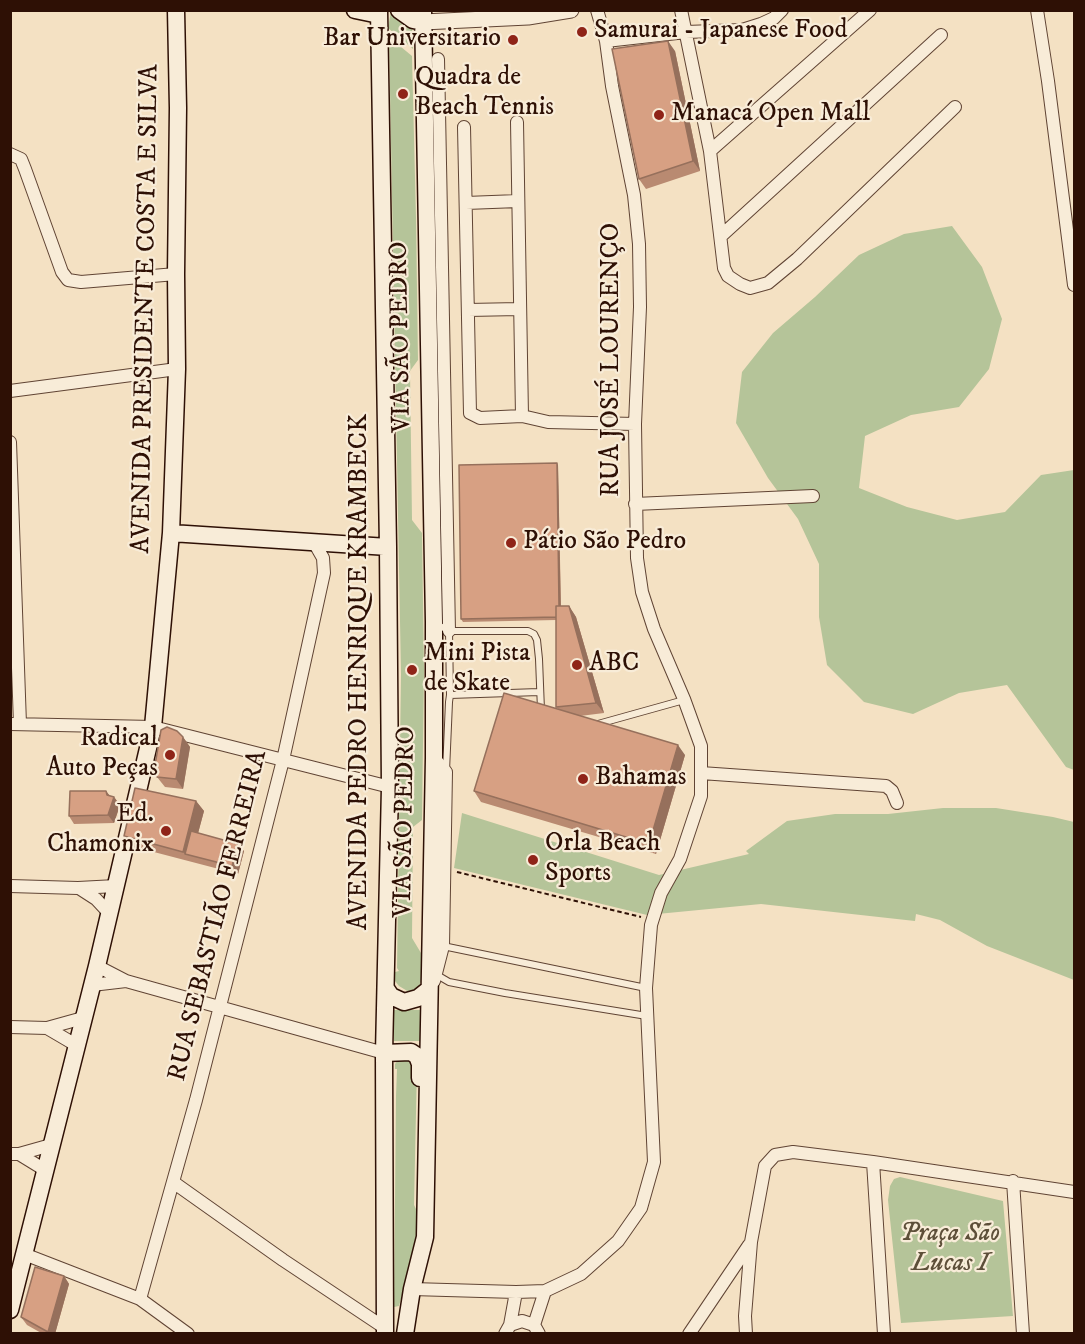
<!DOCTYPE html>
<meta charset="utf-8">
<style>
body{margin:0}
#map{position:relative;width:1085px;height:1344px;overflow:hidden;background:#f4e1c3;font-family:"IM FELL DW Pica",serif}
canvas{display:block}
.frame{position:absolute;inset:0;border:12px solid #2e1005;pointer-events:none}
</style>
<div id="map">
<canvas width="1085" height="1344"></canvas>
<div class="frame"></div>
</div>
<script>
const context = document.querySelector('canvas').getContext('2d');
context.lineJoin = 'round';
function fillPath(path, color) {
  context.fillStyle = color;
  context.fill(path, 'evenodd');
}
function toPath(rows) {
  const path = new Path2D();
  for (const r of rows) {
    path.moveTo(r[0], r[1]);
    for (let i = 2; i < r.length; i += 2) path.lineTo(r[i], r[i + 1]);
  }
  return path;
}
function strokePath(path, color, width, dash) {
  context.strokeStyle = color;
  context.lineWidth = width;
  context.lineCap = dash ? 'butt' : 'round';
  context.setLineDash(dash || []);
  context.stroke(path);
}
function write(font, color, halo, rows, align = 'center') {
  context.font = font + ' "IM FELL DW Pica",serif';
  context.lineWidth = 4.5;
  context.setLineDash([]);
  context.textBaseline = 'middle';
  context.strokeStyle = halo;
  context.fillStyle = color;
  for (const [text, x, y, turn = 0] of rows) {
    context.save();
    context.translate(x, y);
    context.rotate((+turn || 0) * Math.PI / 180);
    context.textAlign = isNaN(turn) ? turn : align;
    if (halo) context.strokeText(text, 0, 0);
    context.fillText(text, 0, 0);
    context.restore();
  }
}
const green = toPath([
 [391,11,412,26,413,49,388,28],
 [389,37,412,56,416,218,418,360,410,371,412,520,422,533,424,670,422,820,413,827,412,938,421,953,421,982,417,989,409,992,399,986,395,981,395,972,399,971,397,968,401,674],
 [952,226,982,267,1002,319,989,369,959,407,911,415,865,436,859,488,907,507,957,520,1005,512,1041,475,1074,470,1074,770,1066,767,1007,685,959,693,913,714,864,702,827,665,819,617,819,564,798,519,768,478,736,423,742,372,773,333,815,297,859,255,904,234],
 [943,808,996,808,1053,817,1074,822,1074,980,987,946,940,920,916,914,915,921,761,904,647,915,454,868,462,813,659,875,749,854,746,851,787,821,835,814,888,814],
 [394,1010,421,1010,421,1041,394,1041],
 [400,1058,413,1061,417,1067,414,1205,418,1213,417,1235,413,1255,399,1306,394,1307,396,1096,397,1069,395,1069,395,1064],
 [900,1177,1003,1201,1013,1316,901,1323,888,1200,890,1186,894,1179]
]);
const path = toPath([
 [457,872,641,917]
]);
const service = toPath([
 [435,623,449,631,528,631,534,634,537,640,539,659,541,710],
 [450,695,539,692],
 [598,724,684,700],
 [446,771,449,702,450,695,449,631],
 [443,946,646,988],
 [437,975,449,982,505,993,647,1016]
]);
const minor = toPath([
 [681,10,710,151,724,268,728,276,740,284,750,288,768,283,797,259,955,107],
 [1037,10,1048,81,1074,285],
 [606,41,686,32,742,30,761,24,774,18,782,10],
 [438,59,449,631],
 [517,122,522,416,548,422,635,424],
 [464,127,470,413,480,418,522,416],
 [710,151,870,10],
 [10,154,21,159,25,169,62,272,68,280,81,282,176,274],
 [466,203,518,201],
 [721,236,941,35],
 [468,310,519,309],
 [10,391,177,369],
 [10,442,20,724],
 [635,504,813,496],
 [10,724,153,727,390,787],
 [434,758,446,772,443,946,434,981],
 [701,773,886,786,892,791,897,803],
 [10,886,78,888,116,886],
 [79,888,96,899,109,913],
 [97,966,126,981,384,1053],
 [92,985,126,981],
 [10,1027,47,1028,83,1018],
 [47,1028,76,1045],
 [10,1154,19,1154,51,1145],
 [19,1154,45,1170],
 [873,1162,884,1334],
 [1013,1181,1023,1334],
 [173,1182,283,1260,385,1328],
 [24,1254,140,1299,188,1334],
 [412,1289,516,1292,510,1325],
 [516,1292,545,1291],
 [140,1299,196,1100,283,760,324,573,323,558,315,544],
 [534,1325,545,1291,581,1274,618,1241,641,1208,654,1162,646,988,651,925,661,893,680,859,701,796,701,746,684,699,654,629,642,592,637,558,635,424,640,307,639,244,634,195,612,86,606,41,597,10],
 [505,1334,510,1325,522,1321,534,1325,539,1334],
 [689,1334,749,1245],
 [746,1334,745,1316,751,1242,765,1166,775,1155,793,1152,873,1162,1074,1192]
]);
const tertiary = toPath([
 [423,22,528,17,571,10]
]);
const secondary = toPath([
 [355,10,379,15],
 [379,10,388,547,390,787,384,1053,385,1334],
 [399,10,413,20,423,22],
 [171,533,388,547],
 [387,990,391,996,404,1002,418,998,428,990],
 [384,1053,411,1052,417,1056,420,1064,420,1078],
 [10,1310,97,966,153,727,171,533,177,369,176,274,178,108,176,10],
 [405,1334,412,1289,425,1237,434,758,434,622,423,10]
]);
const wall = toPath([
 [675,51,700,171,646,189,639,179],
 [558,465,561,606,569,606,576,617,604,713,580,716,685,755,656,854,481,802,474,791,558,709,556,707,556,620,463,622,461,619],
 [183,737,190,747,183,789,165,787,157,777],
 [106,791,110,796,114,797,120,805,114,823,74,824,69,816],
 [196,801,204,811,198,833,244,851,238,874,131,846,124,836],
 [64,1276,69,1284,55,1334,43,1334,27,1325,21,1317]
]);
const shadedWall = toPath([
 [668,41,675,51,700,171,693,161],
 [557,463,558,465,561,620,559,617],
 [569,606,576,617,604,713,596,703],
 [183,737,190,747,183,789,176,779],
 [678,745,685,755,656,854,649,844],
 [106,791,112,799,114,797,120,805,114,823,108,815],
 [196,801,204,811,192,856,185,854,183,852],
 [238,844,244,851,238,874,232,866],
 [64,1276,69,1284,55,1334,50,1334,48,1332]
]);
const building = toPath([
 [668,41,693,161,639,179,612,49,668,41],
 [557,463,559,606,556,606,556,617,461,619,459,465,557,463],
 [556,606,569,606,596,703,556,707,556,606],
 [504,693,678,745,649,844,474,791,504,693],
 [167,727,177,731,183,737,176,779,157,777,154,771,161,730,167,727],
 [135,788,196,801,183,852,124,836,135,788],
 [70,791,106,791,107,795,114,797,108,815,69,816,70,791],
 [191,831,238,844,232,866,185,854,191,831],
 [35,1267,64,1276,48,1332,21,1317,35,1267]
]);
const markers = [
 [582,32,6,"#8f2418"],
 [513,40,6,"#8f2418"],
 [403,94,6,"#8f2418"],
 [659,115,6,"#8f2418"],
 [511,543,6,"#8f2418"],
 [577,665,6,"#8f2418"],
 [412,670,6,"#8f2418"],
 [170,755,6,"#8f2418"],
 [583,779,6,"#8f2418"],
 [166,831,6,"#8f2418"],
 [533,860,6,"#8f2418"]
];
const poiNames = [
 ["Samurai - Japanese Food",594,32],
 ["Bar Universitario",501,40,"right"],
 ["Quadra de",415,79],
 ["Beach Tennis",415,109],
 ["Manacá Open Mall",671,115],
 ["Pátio São Pedro",523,543],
 ["Mini Pista",424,655],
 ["de Skate",424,685],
 ["ABC",589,665],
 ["Radical",158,740,"right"],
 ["Auto Peças",158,770,"right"],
 ["Bahamas",595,779],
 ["Ed.",154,816,"right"],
 ["Chamonix",154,846,"right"],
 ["Orla Beach",545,845],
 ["Sports",545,875]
];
const streetNames = [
 ["AVENIDA PRESIDENTE COSTA E SILVA",147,309,-89],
 ["VIA SÃO PEDRO",402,337,-91],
 ["RUA JOSÉ LOURENÇO",613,360,-90],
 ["AVENIDA PEDRO HENRIQUE KRAMBECK",361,672,-90],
 ["VIA SÃO PEDRO",406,822,-89],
 ["RUA SEBASTIÃO FERREIRA",219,916,-76]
];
const parkNames = [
 ["Praça São",950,1235],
 ["Lucas I",950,1265]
];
fillPath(green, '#b5c499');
strokePath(service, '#604434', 8);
strokePath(minor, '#604434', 14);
strokePath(tertiary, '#604434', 17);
strokePath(secondary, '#2e1005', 19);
strokePath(path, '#2e1005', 2, [4.5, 3]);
strokePath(service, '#f8ecd8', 6);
strokePath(minor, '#f8ecd8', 12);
strokePath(tertiary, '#f8ecd8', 15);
strokePath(secondary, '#f8ecd8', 16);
fillPath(wall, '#b98a71');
fillPath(shadedWall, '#96705c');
fillPath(building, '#d7a083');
strokePath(building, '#96705c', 1.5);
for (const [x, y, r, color] of markers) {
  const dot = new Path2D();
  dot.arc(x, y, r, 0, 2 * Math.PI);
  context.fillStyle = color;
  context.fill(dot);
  strokePath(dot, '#f8ecd8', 2);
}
write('26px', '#2e1005', '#f8ecd8', poiNames, 'left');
write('26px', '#2e1005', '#f8ecd8', streetNames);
write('italic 26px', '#5d4f39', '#f8ecd8', parkNames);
</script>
